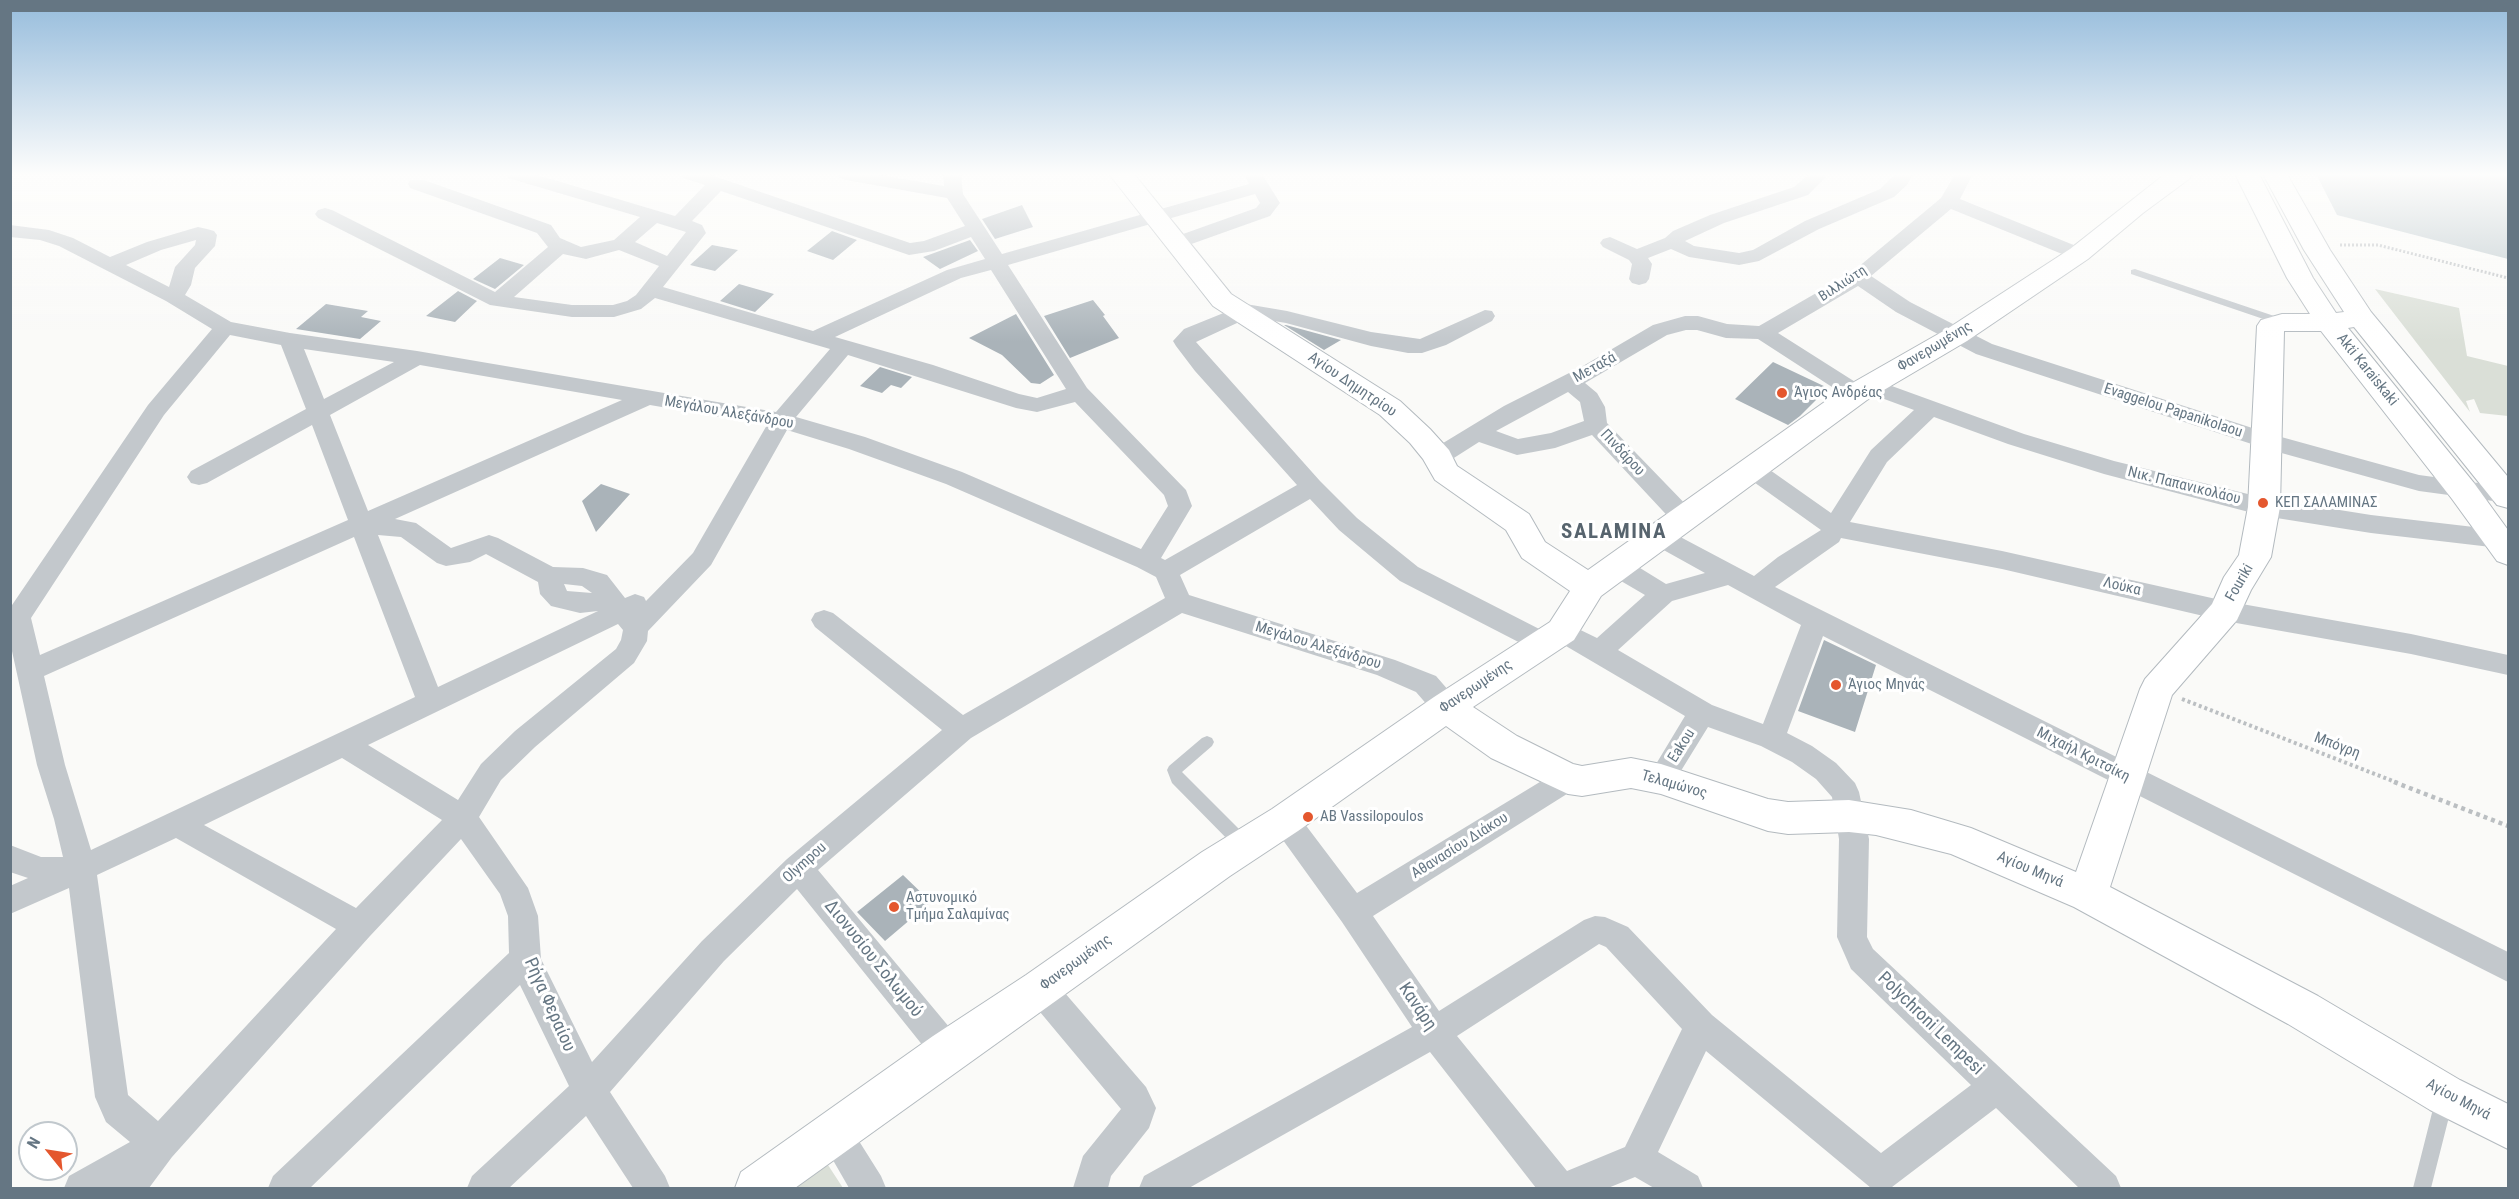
<!DOCTYPE html>
<meta charset="utf-8">
<style>
body{margin:0}
#map{position:relative;width:2519px;height:1199px;overflow:hidden;background:#fafaf8;font-family:"Roboto Condensed",sans-serif}
canvas{display:block}
.frame{position:absolute;inset:0;border:12px solid #657683;pointer-events:none}
.north{position:absolute;left:18px;top:1121px;width:60px;height:60px;box-sizing:border-box;background:#fff;border:2px solid #c1c8cd;border-radius:50%;rotate:300deg;font-size:16px;font-weight:700;line-height:24px;text-align:center;color:#657683}
.north::after{content:'';display:block;margin:auto;width:21px;height:27px;background:#e4572e;clip-path:polygon(50% 0,100% 100%,50% 72%,0 100%)}
</style>
<div id="map">
<canvas width="2519" height="1199"></canvas>
<div class="frame"></div>
<div class="north">N</div>
</div>
<script>
const context = document.querySelector('canvas').getContext('2d');
context.lineJoin = 'round';
function fillPath(path, color) {
  context.fillStyle = color;
  context.fill(path, 'evenodd');
}
function toPath(rows) {
  const path = new Path2D();
  for (const r of rows) {
    path.moveTo(r[0], r[1]);
    for (let i = 2; i < r.length; i += 2) path.lineTo(r[i], r[i + 1]);
  }
  return path;
}
function strokePath(path, color, width, dash) {
  context.strokeStyle = color;
  context.lineWidth = width;
  context.lineCap = dash ? 'butt' : 'round';
  context.setLineDash(dash || []);
  context.stroke(path);
}
function write(font, color, halo, rows, align = 'center') {
  context.font = font + ' "Roboto Condensed",sans-serif';
  context.lineWidth = 6;
  context.setLineDash([]);
  context.textBaseline = 'middle';
  context.strokeStyle = halo;
  context.fillStyle = color;
  for (const [text, x, y, turn = 0] of rows) {
    context.save();
    context.translate(x, y);
    context.rotate((+turn || 0) * Math.PI / 180);
    context.textAlign = isNaN(turn) ? turn : align;
    if (halo) context.strokeText(text, 0, 0);
    context.fillText(text, 0, 0);
    context.restore();
  }
}
const green = toPath([
 [2375,289,2459,308,2467,356,2508,366,2508,416,2480,413,2474,399,2466,401,2470,412],
 [828,1165,843,1188,795,1188]
]);
const water = toPath([
 [2316,174,2508,174,2508,259,2337,215]
]);
const building = toPath([
 [1022,205,1033,227,995,239,982,219],
 [832,231,857,240,833,260,807,251],
 [970,240,978,251,940,269,923,257],
 [712,245,738,250,715,271,690,265],
 [500,258,524,265,495,289,473,279],
 [739,284,774,294,755,312,720,301],
 [458,291,477,301,455,322,426,316],
 [1093,300,1105,315,1103,316,1119,338,1070,358,1044,316],
 [326,304,368,311,361,317,381,321,360,339,296,329],
 [1016,314,1054,375,1040,384,1031,383,1002,355,969,338],
 [1284,325,1286,325,1341,340,1324,350],
 [1773,362,1828,388,1800,416,1788,425,1735,399],
 [880,367,912,377,901,388,891,385,882,393,860,386],
 [601,484,630,494,596,532,582,501],
 [1824,640,1876,665,1855,732,1798,711],
 [903,875,931,902,885,941,857,912]
]);
const pathFar2 = toPath([
 [2340,245,2378,245,2508,278]
]);
const pathFar1 = toPath([
 [2182,699,2398,783]
]);
const path = toPath([
 [2394,782,2508,826]
]);
const lane = toPath([
 [2135,269,2286,320,2288,322,2282,325,2278,324,2131,274,2131,270,2135,269],
 [1207,736,1212,738,1214,742,1212,746,1182,772,1250,840,1252,845,1250,850,1244,852,1238,850,1172,783,1167,770,1169,766,1202,738,1207,736],
 [2445,1088,2451,1091,2454,1097,2431,1188,2413,1188,2436,1097,2439,1091,2445,1088]
]);
const street = toPath([
 [506,174,534,174,675,216,705,185,683,178,681,174,708,174,910,243,924,241,965,226,947,198,846,180,839,178,837,174,875,174,944,186,943,174,961,174,963,194,1002,254,1249,184,1244,174,1262,174,1280,203,1270,216,1183,247,1176,249,1169,247,1166,243,1169,239,1256,208,1260,203,1255,194,1008,265,1087,388,1186,490,1192,506,1161,558,1165,560,1297,485,1195,371,1176,346,1173,341,1184,329,1226,312,1224,308,1227,303,1234,302,1287,311,1371,332,1420,339,1485,310,1492,311,1495,316,1492,321,1446,345,1422,353,1408,353,1371,346,1286,323,1250,317,1196,342,1320,481,1357,518,1418,567,1551,635,1549,631,1553,624,1562,621,1597,638,1645,595,1609,574,1606,567,1609,560,1618,558,1627,560,1666,584,1705,573,1651,543,1648,537,1651,531,1660,528,1669,531,1754,576,1778,557,1821,530,1744,475,1740,469,1744,463,1752,461,1760,463,1831,513,1871,450,1914,410,1868,393,1865,398,1857,400,1849,398,1758,339,1726,338,1697,330,1686,330,1667,335,1585,383,1597,393,1605,407,1607,423,1694,513,1697,519,1694,525,1685,528,1676,525,1592,435,1555,448,1517,455,1479,442,1446,463,1438,465,1430,463,1426,457,1430,451,1504,406,1583,366,1653,325,1685,316,1698,316,1727,324,1759,326,1851,273,1941,198,1955,174,1973,174,1960,199,2086,250,2089,254,2086,258,2072,258,1951,209,1871,276,1910,302,1992,344,2274,435,2419,475,2508,487,2508,503,2419,491,2267,449,1976,354,1896,312,1858,286,1778,333,1860,385,1862,381,1870,379,1878,381,2024,434,2114,461,2264,498,2371,515,2508,531,2508,549,2371,533,2264,516,2104,474,2008,444,1934,417,1887,462,1850,522,2002,551,2225,601,2411,634,2508,655,2508,675,2411,654,2225,621,2002,569,1841,538,1839,542,1775,587,2508,952,2508,982,1823,636,1787,733,1812,746,1836,763,1855,783,1859,792,1869,839,1867,937,1873,949,2116,1176,2121,1188,2079,1188,1996,1108,1892,1187,1871,1188,1706,1051,1658,1152,1698,1176,1703,1188,1654,1188,1635,1177,1608,1188,1536,1188,1430,1052,1189,1188,1139,1188,1144,1176,1412,1027,1342,922,1275,829,1270,820,1275,811,1285,807,1295,811,1357,893,1558,771,1568,767,1578,771,1582,779,1578,787,1373,916,1439,1011,1584,920,1595,916,1605,917,1628,927,1712,1015,1881,1153,1971,1085,1851,969,1837,937,1839,839,1832,797,1816,779,1792,762,1761,746,1708,727,1671,787,1661,791,1651,787,1647,779,1685,716,1554,639,1556,643,1552,650,1543,653,1534,650,1400,581,1339,530,1310,499,1180,575,1189,595,1395,660,1436,676,1456,699,1460,707,1456,715,1446,718,1436,715,1416,692,1377,675,1182,613,971,738,818,870,960,1040,964,1051,960,1062,948,1067,936,1062,797,889,724,961,610,1092,665,1176,670,1188,633,1188,586,1116,509,1188,467,1188,472,1176,569,1086,520,985,310,1188,268,1188,273,1176,509,953,508,916,500,894,461,839,370,936,172,1157,149,1188,64,1188,69,1176,130,1142,106,1122,95,1097,69,888,10,914,10,886,28,878,10,872,10,845,41,857,63,857,54,819,37,765,10,642,10,608,148,405,212,329,166,301,59,246,40,240,10,237,10,225,49,230,73,238,110,257,147,242,191,229,198,227,207,229,214,231,217,235,215,246,195,268,191,285,185,295,231,322,290,333,417,351,776,412,830,349,655,298,641,309,614,317,572,317,490,305,318,218,315,214,318,210,325,208,332,210,495,292,548,247,537,233,410,188,408,184,410,180,424,180,551,225,560,238,581,247,614,240,640,217,508,178,506,174],
 [721,191,909,255,934,251,971,237,985,259,947,270,813,331,663,287,706,233,702,225,692,221,721,191],
 [657,223,686,232,667,256,635,242,657,223],
 [196,240,195,245,175,267,169,287,126,265,161,250,196,240],
 [619,250,659,266,636,295,627,301,613,305,572,305,514,297,563,254,586,259,619,250],
 [991,270,1066,389,1037,398,1019,394,933,365,835,337,961,278,991,270],
 [230,335,281,345,306,409,191,471,187,477,191,483,199,485,207,483,312,425,348,520,40,655,31,618,164,415,230,335],
 [304,349,394,362,324,399,304,349],
 [848,355,1016,408,1037,412,1075,402,1164,495,1168,506,1141,549,962,472,865,437,796,417,848,355],
 [420,365,622,400,368,511,330,415,420,365],
 [1568,392,1580,402,1584,421,1551,433,1518,439,1496,431,1568,392],
 [650,405,767,425,693,553,646,601,644,597,635,594,625,598,607,575,583,568,553,567,498,538,489,535,451,548,416,523,395,519,650,405],
 [787,430,849,449,946,484,1137,567,1156,577,1165,598,963,715,833,613,824,610,815,613,811,620,815,627,942,730,787,859,702,941,592,1062,541,959,538,916,528,888,479,817,501,780,535,747,634,663,647,641,648,631,711,565,787,430],
 [378,535,401,537,437,563,446,566,470,562,486,554,538,582,540,594,551,606,580,613,598,611,438,687,378,535],
 [354,537,415,697,91,850,65,765,44,676,354,537],
 [564,584,582,586,592,593,567,591,564,584],
 [1728,585,1801,625,1763,724,1712,705,1618,650,1672,601,1728,585],
 [618,624,623,630,621,640,616,649,515,731,481,764,458,800,368,745,618,624],
 [342,758,442,820,356,908,204,825,342,758],
 [176,838,336,929,158,1121,128,1095,97,875,176,838],
 [1599,944,1606,947,1682,1029,1625,1147,1567,1171,1457,1036,1599,944],
 [1809,174,1829,174,1808,195,1724,223,1685,241,1694,246,1739,253,1753,250,1805,221,1880,189,1895,174,1913,174,1907,185,1894,197,1819,229,1759,261,1739,265,1689,257,1671,249,1648,258,1652,264,1649,279,1646,283,1639,285,1632,283,1629,279,1632,264,1629,260,1603,247,1600,243,1603,239,1610,237,1637,249,1665,238,1673,231,1710,215,1794,187,1809,174],
 [1041,974,1052,978,1146,1087,1156,1108,1149,1128,1111,1176,1108,1188,1073,1188,1083,1156,1121,1109,1030,1000,1025,989,1030,978,1041,974],
 [835,1117,847,1122,881,1176,886,1188,849,1188,818,1134,823,1122,835,1117]
]);
const secondary = toPath([
 [1109,174,1134,174,1231,294,1400,401,1430,429,1449,450,1457,466,1529,514,1545,542,1588,570,1847,386,1947,329,2070,249,2165,174,2192,174,2189,179,2143,213,2088,259,1967,341,1867,400,1601,596,1574,640,1473,707,1517,736,1573,764,1582,766,1631,758,1661,764,1768,799,1788,802,1849,800,1911,810,1971,828,2076,872,2140,689,2145,679,2212,604,2224,577,2239,555,2248,507,2257,326,2261,320,2282,314,2310,314,2287,278,2235,174,2259,174,2313,278,2336,313,2344,312,2304,250,2263,174,2287,174,2330,250,2371,312,2508,477,2508,508,2497,505,2354,327,2348,328,2474,483,2508,530,2508,565,2497,561,2452,499,2321,331,2284,331,2280,507,2271,557,2251,590,2237,620,2172,695,2110,887,2318,996,2460,1080,2508,1104,2508,1149,2430,1110,2288,1024,2074,907,1951,854,1876,835,1849,832,1788,834,1768,831,1661,794,1631,788,1582,796,1568,794,1491,758,1446,726,1298,831,1230,876,795,1188,735,1188,741,1172,933,1036,1026,975,1202,852,1272,809,1434,697,1550,622,1570,591,1522,558,1506,530,1435,480,1423,459,1410,443,1380,415,1213,306,1109,174]
]);
const markers = [
 [1782,393,6,"#e4572e"],
 [2263,503,6,"#e4572e"],
 [1836,685,6,"#e4572e"],
 [1308,817,6,"#e4572e"],
 [894,907,6,"#e4572e"]
];
const farStreetnames = [
 ["Βιλλιώτη",1843,284,-33]
];
const streetNames = [
 ["Φανερωμένης",1935,347,-31],
 ["Μεταξά",1595,368,-29],
 ["Akti Karaiskaki",2367,370,51],
 ["Αγίου Δημητρίου",1352,385,34],
 ["Evaggelou Papanikolaou",2173,411,18],
 ["Μεγάλου Αλεξάνδρου",729,413,10],
 ["Πινδάρου",1622,453,47],
 ["Νικ. Παπανικολάου",2184,486,14],
 ["Fouriki",2240,583,-60],
 ["Λούκα",2122,587,13],
 ["Μεγάλου Αλεξάνδρου",1318,646,17],
 ["Φανερωμένης",1476,687,-34],
 ["Eakou",1682,746,-58],
 ["Μπόγρη",2337,746,21],
 ["Μιχαήλ Κριτσίκη",2083,755,27],
 ["Τελαμώνος",1674,785,16],
 ["Αθανασίου Διάκου",1460,846,-32],
 ["Olympou",805,863,-42],
 ["Αγίου Μηνά",2030,870,23],
 ["Φανερωμένης",1076,963,-36],
 ["Αγίου Μηνά",2458,1100,28]
];
const poiNames = [
 ["Άγιος Ανδρέας",1794,393],
 ["ΚΕΠ ΣΑΛΑΜΙΝΑΣ",2275,503],
 ["Άγιος Μηνάς",1848,685],
 ["AB Vassilopoulos",1320,817],
 ["Αστυνομικό",906,898],
 ["Τμήμα Σαλαμίνας",906,915]
];
const nearStreetnames = [
 ["Διονυσίου Σολωμού",873,959,51],
 ["Ρήγα Φεραίου",549,1005,66],
 ["Κανάρη",1417,1007,56],
 ["Polychroni Lempesi",1930,1024,44]
];
const districtNames = [
 ["SALAMINA",1614,533]
];
fillPath(green, '#dadfd7');
fillPath(water, '#bbc7cb');
fillPath(building, '#aab3b9');
strokePath(secondary, '#b3babf', 2);
strokePath(pathFar2, '#bbbfc2', 3, [2, 2]);
strokePath(pathFar1, '#bbbfc2', 4, [3, 3]);
strokePath(path, '#bbbfc2', 4.5, [4, 4]);
fillPath(lane, '#c3c8cc');
fillPath(street, '#c3c8cc');
fillPath(secondary, '#fff');
const sky = context.createLinearGradient(0, 0, 0, 342);
sky.addColorStop(0, '#96bcdc');
sky.addColorStop(0.51, '#fdfdfc');
sky.addColorStop(1, '#fdfdfc00');
context.fillStyle = sky;
context.fillRect(0, 0, 2519, 342);
for (const [x, y, r, color] of markers) {
  const dot = new Path2D();
  dot.arc(x, y, r, 0, 2 * Math.PI);
  context.fillStyle = color;
  context.fill(dot);
  strokePath(dot, '#fff', 2);
}
write('14px', '#657683', '#fff', farStreetnames);
write('15px', '#657683', '#fff', streetNames);
write('15px', '#657683', '#fff', poiNames, 'left');
write('18px', '#657683', '#fff', nearStreetnames);
context.letterSpacing = '1.5px';
write('bold 21px', '#57646e', '#fff', districtNames);
context.letterSpacing = '0px';
</script>
